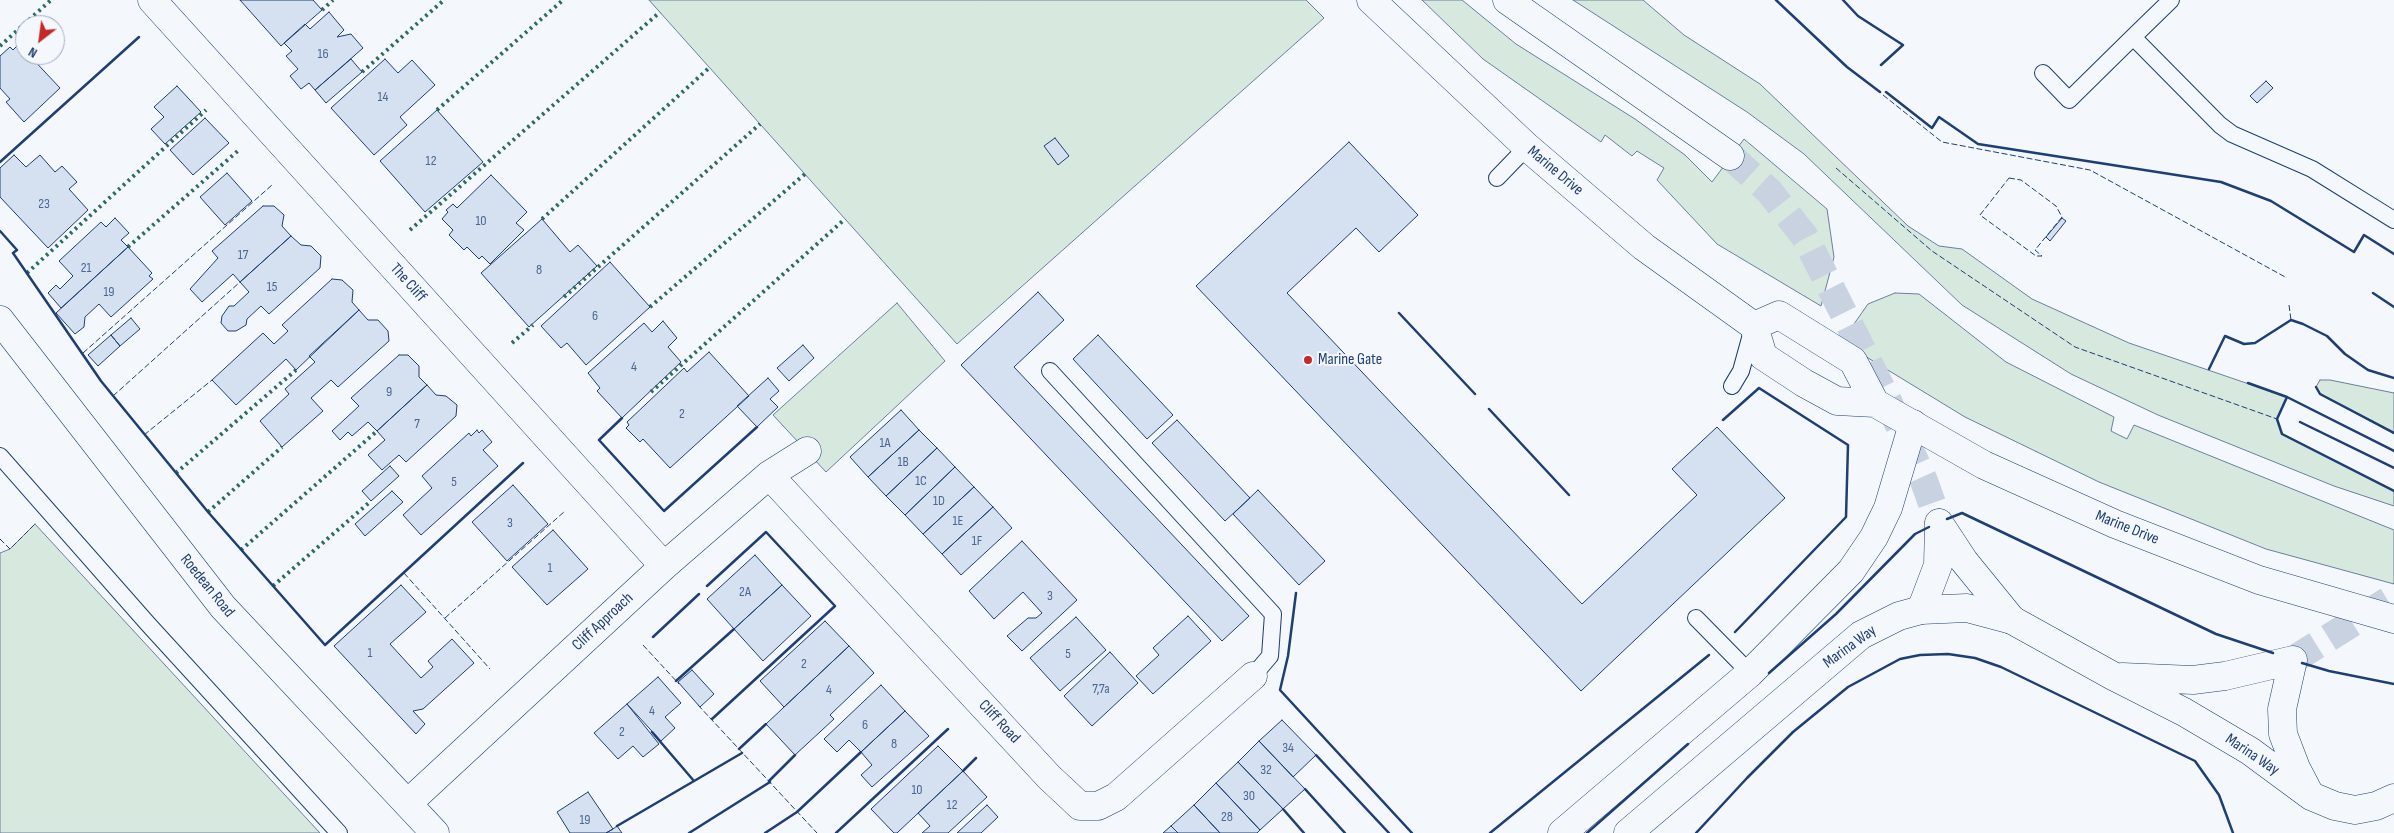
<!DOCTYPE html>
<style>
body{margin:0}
#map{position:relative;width:2394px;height:833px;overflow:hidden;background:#f4f7fb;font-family:"Sofia Sans Condensed",sans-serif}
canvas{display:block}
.north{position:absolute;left:15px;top:15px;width:50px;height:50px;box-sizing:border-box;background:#f4f7fb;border:1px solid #9eadc5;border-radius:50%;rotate:210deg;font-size:14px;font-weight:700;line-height:20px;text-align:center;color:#1d3f73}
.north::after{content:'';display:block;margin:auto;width:18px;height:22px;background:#c62828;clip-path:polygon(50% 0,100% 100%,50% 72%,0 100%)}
</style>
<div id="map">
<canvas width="2394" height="833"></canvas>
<div class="north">N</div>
</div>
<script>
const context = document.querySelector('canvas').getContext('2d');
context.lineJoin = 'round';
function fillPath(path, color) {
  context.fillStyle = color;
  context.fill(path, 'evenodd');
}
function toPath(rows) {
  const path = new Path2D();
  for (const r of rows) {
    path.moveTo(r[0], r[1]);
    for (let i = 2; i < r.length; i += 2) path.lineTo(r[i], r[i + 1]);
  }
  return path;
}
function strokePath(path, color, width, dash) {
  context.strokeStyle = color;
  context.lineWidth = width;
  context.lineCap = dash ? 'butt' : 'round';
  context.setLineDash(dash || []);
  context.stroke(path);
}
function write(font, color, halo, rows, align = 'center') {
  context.font = font + ' "Sofia Sans Condensed",sans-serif';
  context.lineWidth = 4;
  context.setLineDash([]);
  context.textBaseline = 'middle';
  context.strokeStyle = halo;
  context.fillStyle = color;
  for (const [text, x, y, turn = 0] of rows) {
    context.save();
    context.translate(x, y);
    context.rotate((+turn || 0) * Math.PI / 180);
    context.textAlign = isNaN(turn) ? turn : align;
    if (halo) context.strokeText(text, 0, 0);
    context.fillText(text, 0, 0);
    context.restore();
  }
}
const green = toPath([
 [649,0,1306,0,1324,18,957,344,649,0],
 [1422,0,1462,0,1516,44,1635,119,1685,155,1712,182,1744,139,1827,209,1834,257,1821,306,1717,244,1657,180,1664,168,1637,151,1632,156,1605,135,1601,142,1483,59,1422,0],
 [1573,0,1643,0,1684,35,1760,84,1908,226,1939,246,1962,249,2032,299,2129,343,2287,397,2277,419,2282,434,2394,491,2394,506,2334,486,2158,415,2071,374,1962,305,1804,154,1747,112,1573,0],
 [1895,293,1919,294,2006,362,2114,417,2111,431,2127,439,2134,425,2394,530,2394,584,2266,549,2099,482,1965,417,1850,347,1849,331,1868,304,1895,293],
 [897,303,945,361,826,472,773,415,897,303],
 [2320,380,2330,380,2394,393,2394,434,2320,394,2316,387,2320,380],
 [35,524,320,833,0,833,0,553,10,549,35,524]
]);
const building = toPath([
 [240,0,313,0,322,10,281,46,240,0],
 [329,12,344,30,337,37,351,34,363,48,315,90,309,83,301,89,290,76,298,69,286,56,292,51,284,43,305,24,310,29,329,12],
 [19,44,25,51,25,55,29,55,60,88,24,122,6,102,10,99,0,88,0,56,10,47,13,50,19,44],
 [351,59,362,72,326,103,315,90,351,59],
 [385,59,398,73,412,60,435,85,400,117,407,125,374,155,331,108,385,59],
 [2266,81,2273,88,2257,103,2250,96,2266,81],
 [177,86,201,112,165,144,151,129,164,117,154,107,177,86],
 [437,110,483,162,425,212,380,161,437,110],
 [205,118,229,143,193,175,170,150,205,118],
 [1055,138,1069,156,1058,165,1044,146,1055,138],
 [1349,142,1418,215,1379,252,1356,228,1287,293,1582,604,1697,495,1672,469,1717,427,1785,498,1581,691,1196,286,1349,142],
 [14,155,26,167,40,155,55,172,62,166,77,182,69,189,88,210,48,248,0,197,0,168,14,155],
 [227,173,252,201,225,225,200,197,227,173],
 [491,175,527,212,516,223,524,230,490,264,482,256,479,259,467,247,464,250,449,235,453,230,442,219,448,212,446,210,453,204,457,208,491,175],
 [263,206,274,206,284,215,282,226,291,236,240,282,233,274,202,302,190,289,218,258,212,251,263,206],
 [115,218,129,233,121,240,128,247,61,308,48,293,56,285,60,289,73,276,59,261,101,222,106,227,115,218],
 [2062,218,2066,221,2050,241,2046,237,2062,218],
 [542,219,570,252,578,245,597,266,529,327,481,273,542,219],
 [291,236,301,245,311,246,321,256,320,268,269,314,261,306,247,319,246,325,236,331,228,331,221,323,222,316,229,306,234,306,249,292,240,282,291,236],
 [128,247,152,273,149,276,153,279,111,317,99,304,85,317,84,327,75,334,56,313,128,247],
 [610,262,650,307,586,365,567,343,561,348,541,326,610,262],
 [332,279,342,280,353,290,352,302,359,310,296,370,286,359,236,405,212,380,263,333,274,344,288,331,282,325,332,279],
 [1038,292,1064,320,1014,367,1249,616,1222,641,961,365,1038,292],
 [359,310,368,320,378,320,388,331,389,341,338,387,331,380,311,398,323,411,282,447,260,421,289,394,285,389,315,362,309,356,359,310],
 [131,318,140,329,120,346,111,335,131,318],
 [663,321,677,338,668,347,681,362,622,418,597,391,600,388,588,373,644,323,652,332,663,321],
 [111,335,120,346,98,366,88,355,111,335],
 [1098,335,1173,415,1147,439,1073,359,1098,335],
 [803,345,814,358,789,381,777,368,803,345],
 [709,352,749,396,670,468,643,439,640,442,626,428,629,425,627,422,684,368,687,372,709,352],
 [399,355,408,355,419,366,419,377,427,385,377,431,368,422,352,436,348,432,340,440,332,431,359,406,351,398,399,355],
 [768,378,779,391,770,399,778,407,757,427,737,406,768,378],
 [427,385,436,395,446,396,457,405,456,416,406,462,399,455,382,470,368,455,385,440,377,431,427,385],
 [901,410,919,430,868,477,850,457,901,410],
 [1177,420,1250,498,1225,521,1152,443,1177,420],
 [477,430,479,433,482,430,492,442,483,450,498,466,421,535,403,515,432,488,422,476,469,433,471,436,477,430],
 [919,430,937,448,886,496,868,477,919,430],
 [937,448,955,467,905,515,886,496,937,448],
 [390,466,399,476,371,501,362,491,390,466],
 [955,467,974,487,923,534,905,515,955,467],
 [513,485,548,524,507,561,472,522,513,485],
 [974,487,993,507,942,554,923,534,974,487],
 [1258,490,1325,561,1299,585,1233,514,1258,490],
 [392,491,403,502,365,536,355,524,392,491],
 [993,507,1012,528,961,575,942,554,993,507],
 [553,530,588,569,547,605,512,567,553,530],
 [1022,541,1077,600,1022,651,1007,636,1028,618,1036,618,1042,613,1023,592,994,619,969,591,1022,541],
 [755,555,782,585,734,629,707,599,755,555],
 [401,585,426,612,390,644,421,678,433,667,428,661,452,639,474,663,423,709,413,711,425,724,416,734,334,646,401,585],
 [782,585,811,616,763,661,734,629,782,585],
 [1188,616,1211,641,1153,694,1136,676,1159,655,1153,648,1188,616],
 [1076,617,1106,650,1060,691,1030,658,1076,617],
 [825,621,849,646,784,707,760,681,825,621],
 [849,646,874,673,830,715,834,719,795,755,766,724,849,646],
 [1110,652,1138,683,1092,726,1064,696,1110,652],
 [692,670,714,694,700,707,678,682,692,670],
 [658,677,681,703,665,717,675,728,661,741,627,704,658,677],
 [881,685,905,711,861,752,849,740,837,752,824,739,881,685],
 [627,704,659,744,643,757,633,746,618,759,594,733,627,704],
 [905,711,929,736,872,787,861,775,872,765,861,752,905,711],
 [1282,720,1316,755,1293,777,1259,741,1282,720],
 [1259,741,1305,789,1283,809,1238,762,1259,741],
 [938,746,963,771,897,833,894,833,871,809,938,746],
 [1238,762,1283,809,1260,830,1216,783,1238,762],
 [963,771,987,797,948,833,922,833,930,826,918,813,963,771],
 [1216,783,1260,830,1257,833,1220,833,1194,805,1216,783],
 [588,792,613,829,606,833,570,833,557,812,588,792],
 [987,805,998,817,981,833,957,833,987,805],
 [1194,805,1220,833,1178,833,1171,826,1194,805],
 [617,826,622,833,606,833,613,829,617,826],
 [1171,826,1178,833,1163,833,1171,826]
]);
const secondaryTunnel = toPath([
 [2293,660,2394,597]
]);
const primaryTunnel = toPath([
 [1730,156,1769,191,1805,237,1888,401,1924,481,1939,523]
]);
const lane = toPath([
 [2171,0,2133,37,2220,125,2232,134,2312,169,2394,220],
 [2043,73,2069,100,2133,37],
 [1497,178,1527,147],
 [1050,371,1273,614,1270,656,1253,676],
 [1732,386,1741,371,1752,331],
 [0,456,148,624,339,833],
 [1696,618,1750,673]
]);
const street = toPath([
 [152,0,664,566],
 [769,475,1049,777,1080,806,1098,806,1116,797,1253,676],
 [408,803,664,566,769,475,807,451]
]);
const secondary = toPath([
 [0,320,223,607,435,833],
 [2122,677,2193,680,2225,676,2293,660,2282,709,2283,734,2296,768,2308,791],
 [1562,833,1750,673,1851,571,1874,537,1888,508,1913,424],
 [1628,833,1861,635,1899,616,1921,610,1967,608,2012,620,2113,676,2184,712,2250,751,2311,796,2335,806,2355,810,2376,806,2394,798]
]);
const primary = toPath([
 [1371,0,1527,147,1644,247,1754,326,1763,356,1804,383,1837,401,1875,403,1984,465,2115,524,2259,580,2394,619],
 [1507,0,1730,156],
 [1754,326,1779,315,1853,361,1875,403],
 [1939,523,1964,561,2012,620],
 [1921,610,1938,565,1939,523]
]);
const hedge = toPath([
 [322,10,333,0],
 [0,46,51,0],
 [362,72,444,0],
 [437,110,563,0],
 [542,219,709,68],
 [410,230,660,12],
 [128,247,240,149],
 [27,273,206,110],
 [564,297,760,124],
 [650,307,805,174],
 [512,343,533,325],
 [651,392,845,219],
 [176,473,296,370],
 [208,512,282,447],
 [241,550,377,431],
 [273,586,371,501]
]);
const fence = toPath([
 [1883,95,1942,142,2090,170,2287,278],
 [1836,168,1932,251,2075,347,2277,419],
 [2009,178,2021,180,2056,206,2062,217,2035,250,2042,256,2036,256,1980,215,2009,178],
 [2289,305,2291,320],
 [83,353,272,185],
 [113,396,240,282],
 [144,435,212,380],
 [0,539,10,549,35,524],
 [404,573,490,669],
 [445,618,565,511],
 [643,645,679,684],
 [698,705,817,833]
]);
const wall = toPath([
 [1776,0,1847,67,1880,92],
 [1843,0,1858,16,1903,45,1881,65],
 [1886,92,1932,128,1939,117,1978,144,2221,182,2271,201,2354,252,2364,235,2394,254],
 [0,162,139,37],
 [0,231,17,250,13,253,101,381,208,512,325,645,523,463],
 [2373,293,2394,307],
 [1399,313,1475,394],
 [2209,369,2225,336,2244,344,2255,343,2291,320,2303,324,2327,336,2345,354,2368,370,2394,378],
 [2248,383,2287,397,2394,451],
 [2316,387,2320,394,2394,433],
 [2287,397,2277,419,2282,434,2394,491],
 [1489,409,1569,495],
 [622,418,599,440,664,511,757,427],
 [1723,420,1759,388,1848,445,1846,517,1735,632],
 [2300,422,2394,468],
 [1947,519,1962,513,2216,634,2273,653],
 [707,586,766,532,835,606,712,719],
 [1296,593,1288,656,1280,690,1412,833],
 [653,637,699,594],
 [2302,663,2329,671,2394,684],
 [1769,673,1836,614,1915,534,1929,527],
 [676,681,734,629],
 [652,732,694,781],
 [739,749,766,724],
 [1316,755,1389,833],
 [963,771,976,758],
 [769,781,795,755],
 [1305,789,1345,833],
 [1283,809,1304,833],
 [617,826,742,753],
 [689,833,770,782],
 [765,833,797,812,861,752],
 [836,833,948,729],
 [1490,833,1709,655],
 [1587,833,1688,744],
 [1696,833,1747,778,1793,732,1848,687,1900,659,1920,655,1948,654,1975,658,2001,667,2195,761,2219,795,2233,833]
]);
const markers = [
 [1308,360,5,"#c62828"]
];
const numberNames = [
 ["16",323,54],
 ["14",383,97],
 ["12",431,161],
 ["23",44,204],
 ["10",481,221],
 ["17",243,255],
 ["21",86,268],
 ["8",539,270],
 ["15",272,287],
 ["19",109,292],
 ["6",595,316],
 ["4",634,367],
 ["9",389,392],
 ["2",682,414],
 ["7",417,424],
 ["1A",885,443],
 ["1B",903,462],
 ["1C",921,481],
 ["5",454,482],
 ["1D",939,501],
 ["1E",958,521],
 ["3",510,523],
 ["1F",977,541],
 ["1",550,568],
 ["2A",745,592],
 ["3",1050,596],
 ["1",370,653],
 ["5",1068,654],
 ["2",804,664],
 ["7,7a",1101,689],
 ["4",829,690],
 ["4",652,711],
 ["6",865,725],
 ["2",622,732],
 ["8",894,744],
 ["34",1288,748],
 ["32",1266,770],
 ["10",917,790],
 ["30",1249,796],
 ["12",952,805],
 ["28",1227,817],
 ["19",585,820]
];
const streetNames = [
 ["Marine Drive",1555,171,40],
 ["The Cliff",408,283,48],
 ["Marine Drive",2127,528,22],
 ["Roedean Road",207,586,51],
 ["Cliff Approach",603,622,-43],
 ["Marina Way",1850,647,-36],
 ["Cliff Road",999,722,47],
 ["Marina Way",2252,755,34]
];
const poiNames = [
 ["Marine Gate",1318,360]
];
fillPath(green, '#d7e8df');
strokePath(green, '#687fa3', 1);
fillPath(building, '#d5e0f0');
strokePath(building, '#1d3f73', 1);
strokePath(secondaryTunnel, '#c9d2e0', 28, [28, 14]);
strokePath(primaryTunnel, '#c9d2e0', 28, [28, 14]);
strokePath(lane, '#1d3f73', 18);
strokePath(street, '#1d3f73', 29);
strokePath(secondary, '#1d3f73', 29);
strokePath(primary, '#1d3f73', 29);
strokePath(lane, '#f4f7fb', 16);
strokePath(street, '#f4f7fb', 28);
strokePath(secondary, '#f4f7fb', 28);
strokePath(primary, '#f4f7fb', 28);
strokePath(hedge, '#2c6c60', 4, [2.5, 4]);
strokePath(fence, '#1d3f73', 1, [6, 2.5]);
strokePath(wall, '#1d3f73', 2.5);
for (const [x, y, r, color] of markers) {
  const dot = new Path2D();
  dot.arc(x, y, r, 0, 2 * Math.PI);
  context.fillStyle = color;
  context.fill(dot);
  strokePath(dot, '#f4f7fb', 2);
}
write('14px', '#4b6792', null, numberNames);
write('16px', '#1d3f73', '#f4f7fb', streetNames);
write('16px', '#1d3f73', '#f4f7fb', poiNames, 'left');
</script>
